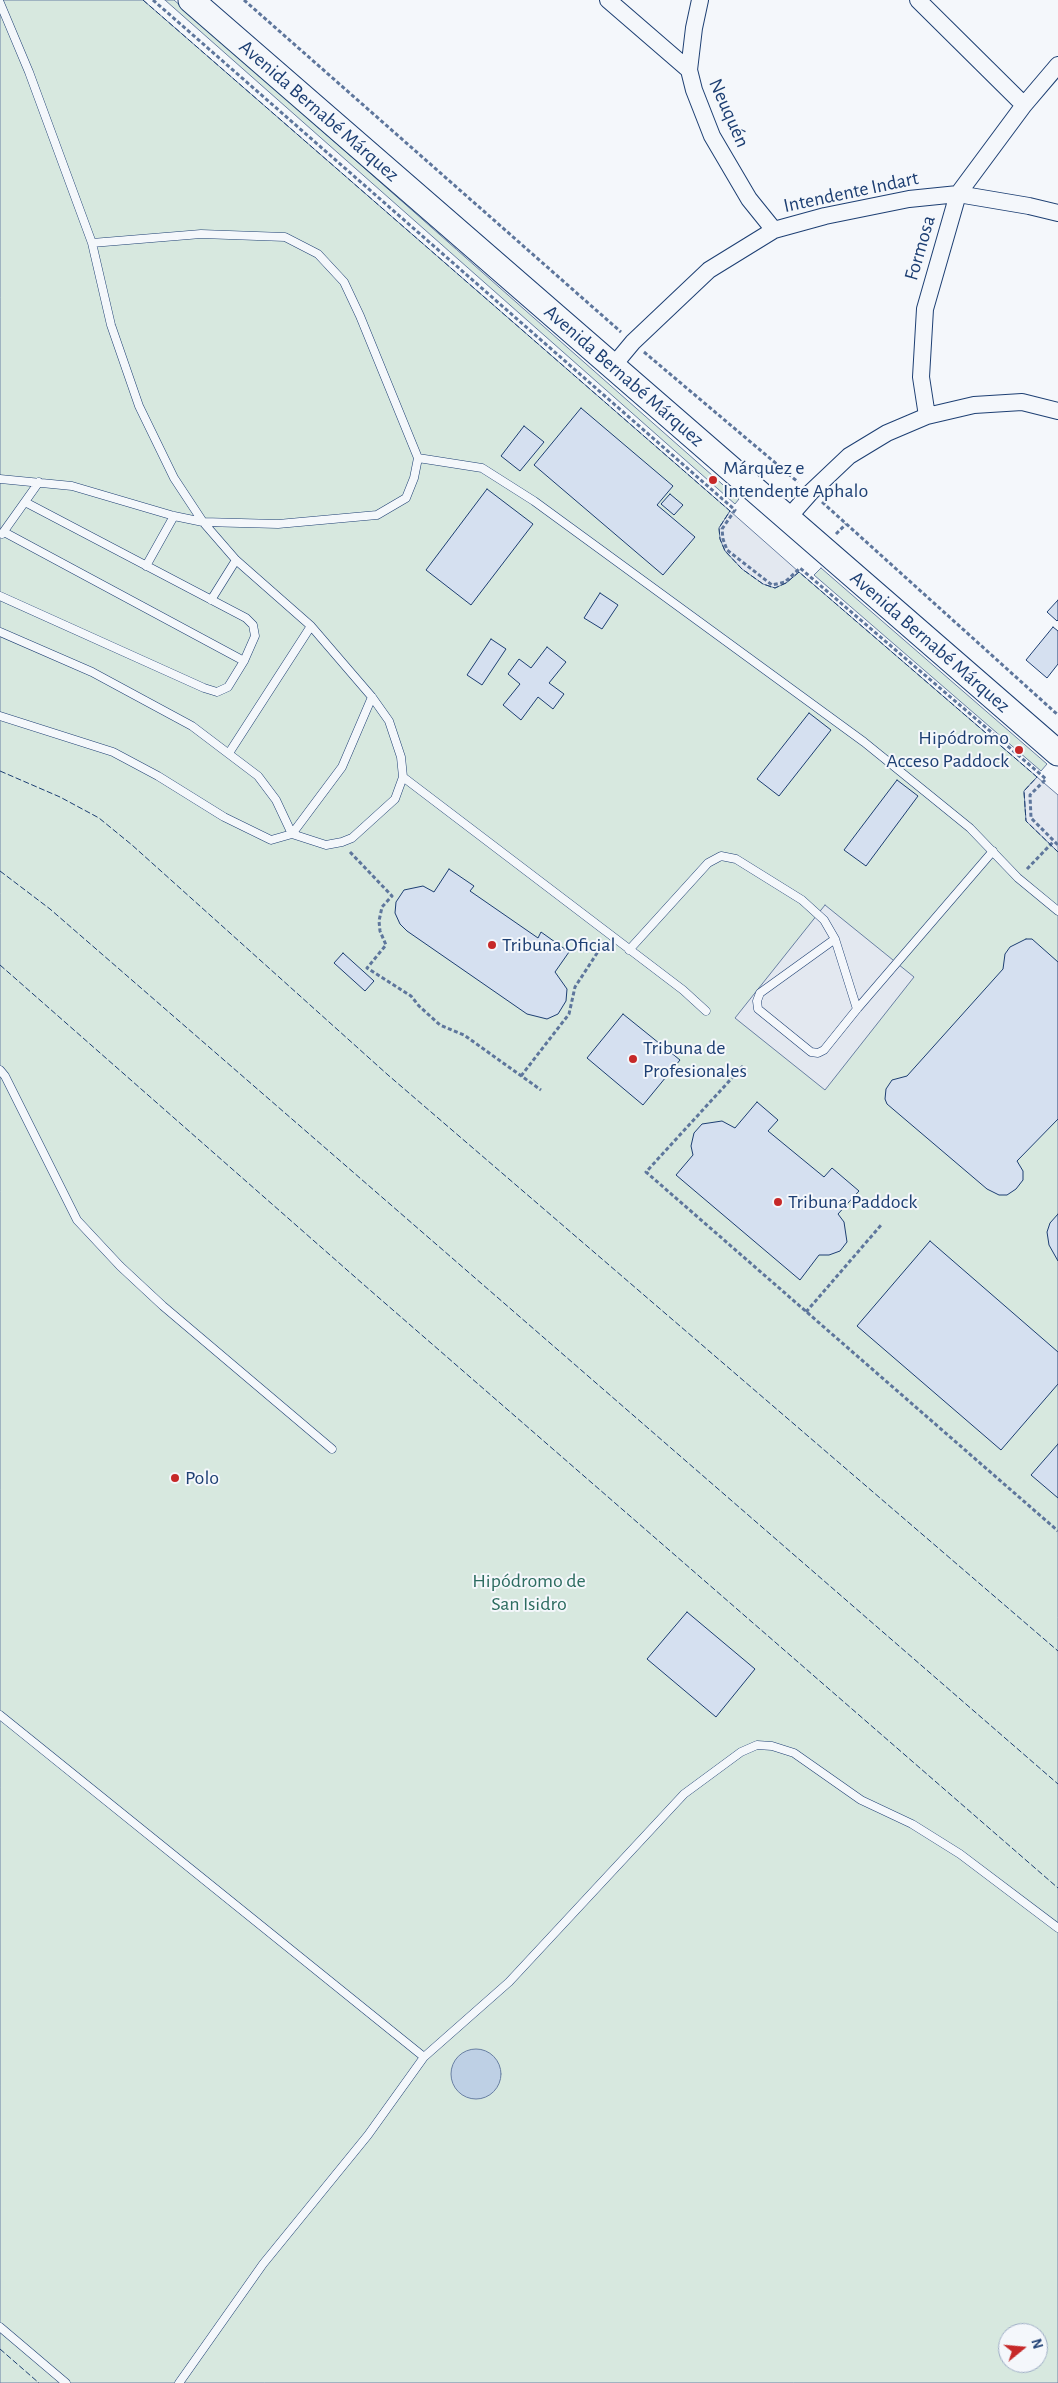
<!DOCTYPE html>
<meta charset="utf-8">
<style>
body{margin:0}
#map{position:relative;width:1058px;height:2383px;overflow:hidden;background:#f4f7fb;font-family:"Alegreya Sans",sans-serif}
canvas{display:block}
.north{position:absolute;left:998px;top:2323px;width:50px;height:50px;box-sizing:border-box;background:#f4f7fb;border:1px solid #9eadc5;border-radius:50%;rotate:73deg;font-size:14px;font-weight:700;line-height:20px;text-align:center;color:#1d3f73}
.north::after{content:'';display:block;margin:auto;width:18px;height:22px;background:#c62828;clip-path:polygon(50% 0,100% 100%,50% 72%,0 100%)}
</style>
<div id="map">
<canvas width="1058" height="2383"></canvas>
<div class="north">N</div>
</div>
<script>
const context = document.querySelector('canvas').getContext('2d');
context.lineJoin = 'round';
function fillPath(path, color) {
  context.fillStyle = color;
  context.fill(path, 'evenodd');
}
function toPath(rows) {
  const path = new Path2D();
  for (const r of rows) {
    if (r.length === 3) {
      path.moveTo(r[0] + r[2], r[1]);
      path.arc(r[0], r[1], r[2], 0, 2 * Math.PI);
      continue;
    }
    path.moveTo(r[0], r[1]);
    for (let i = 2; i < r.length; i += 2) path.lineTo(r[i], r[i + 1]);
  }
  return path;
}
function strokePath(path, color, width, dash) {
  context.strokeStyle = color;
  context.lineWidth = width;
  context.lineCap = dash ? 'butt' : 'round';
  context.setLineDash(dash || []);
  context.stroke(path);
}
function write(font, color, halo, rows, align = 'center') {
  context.font = font + ' "Alegreya Sans",sans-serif';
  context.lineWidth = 4;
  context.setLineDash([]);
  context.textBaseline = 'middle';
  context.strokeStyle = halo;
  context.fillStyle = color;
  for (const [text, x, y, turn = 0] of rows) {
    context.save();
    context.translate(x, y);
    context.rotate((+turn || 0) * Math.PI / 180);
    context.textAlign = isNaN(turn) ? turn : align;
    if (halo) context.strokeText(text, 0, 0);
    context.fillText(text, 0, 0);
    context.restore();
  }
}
const green = toPath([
 [0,0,143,0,730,511,719,528,770,587,786,583,799,572,1037,777,1024,791,1026,820,1058,852,1058,2383,0,2383,0,0],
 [1008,2333,1038,2333,1038,2363,1008,2363,1008,2333],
 [165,0,174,0,739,499,735,504,165,0],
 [821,568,1047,764,1041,771,814,575,821,568]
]);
const parking = toPath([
 [730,511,799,572,786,583,775,588,763,584,742,569,725,551,720,539,719,528,730,511],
 [1037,777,1058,795,1058,852,1026,821,1024,791,1037,777],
 [825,905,914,977,825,1090,735,1018,825,905]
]);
const water = toPath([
 [476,2074,25]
]);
const building = toPath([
 [581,408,673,486,657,505,695,537,663,575,534,465,581,408],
 [524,426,544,442,520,471,501,456,524,426],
 [487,489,533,524,471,605,426,570,487,489],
 [670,494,683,505,674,515,661,504,670,494],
 [600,593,618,605,602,629,584,618,600,593],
 [1058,600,1058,620,1057,621,1047,612,1058,600],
 [1053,627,1058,631,1058,664,1047,678,1026,660,1053,627],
 [491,639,506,649,482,685,467,675,491,639],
 [547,647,566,662,549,683,564,694,553,709,538,697,521,720,503,705,520,684,508,674,519,659,531,668,547,647],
 [809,713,831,730,779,796,757,779,809,713],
 [897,780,918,796,866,866,844,850,897,780],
 [449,869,474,886,470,891,538,938,541,932,569,952,555,972,567,989,566,1001,558,1014,547,1019,527,1014,407,931,400,924,395,913,396,902,404,890,423,886,434,892,449,869],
 [1026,939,1032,939,1058,962,1058,1119,1017,1161,1023,1171,1023,1180,1016,1189,1007,1195,999,1195,987,1189,887,1104,885,1099,886,1089,892,1080,907,1076,1003,969,1005,954,1010,947,1026,939],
 [343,953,374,981,365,991,334,963,343,953],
 [623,1014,680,1060,643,1105,587,1058,623,1014],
 [757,1102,778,1120,768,1131,824,1177,832,1168,859,1191,838,1214,844,1222,847,1242,840,1251,829,1255,819,1255,800,1280,676,1175,693,1155,691,1146,694,1133,702,1124,722,1121,735,1128,757,1102],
 [1058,1214,1058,1261,1049,1245,1047,1232,1050,1223,1058,1214],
 [930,1241,1058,1352,1058,1384,1001,1450,857,1326,930,1241],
 [1058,1444,1058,1498,1031,1475,1058,1444],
 [687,1612,755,1669,716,1717,647,1659,687,1612]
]);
const path = toPath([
 [153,0,735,510,722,529,723,539,727,550,772,585,785,582,800,568,1046,779,1030,795,1031,818,1058,845],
 [244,0,621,332],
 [644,352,798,482],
 [767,474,777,464],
 [822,502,1058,715],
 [836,534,846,524],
 [350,852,392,896,382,907,379,921,380,931,386,945,367,968,411,996,419,1006,440,1025,464,1035,541,1090],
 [1027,869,1054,841],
 [743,1066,646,1172,1058,1531],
 [521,1076,569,1014,575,987,603,944],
 [806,1312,882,1224]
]);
const service = toPath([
 [0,3,29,72,92,243,111,325,139,406,174,478,203,522,236,560,311,626,372,697,389,721,401,757,403,777,395,799,352,838,342,842,326,845,292,834,276,800,258,776,192,726,92,672,0,632],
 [418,458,482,468,534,501,864,742,970,828,1018,878,1058,911],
 [0,479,72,486,174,516,203,522,278,524,377,515,406,498,414,478,418,458,360,316,344,282,318,254,285,237,201,234,92,243],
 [4,532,244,661],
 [2,534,39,482],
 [146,566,174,516],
 [0,596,204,688,217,692,228,687,244,661,255,636,253,625,246,618,25,502],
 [211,600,236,560],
 [0,716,113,752,158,776,224,817,271,840,292,834,342,767,372,697],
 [229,753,311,626],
 [403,777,683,990,706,1011],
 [835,939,760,993,757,1001,758,1009,811,1052,818,1053,824,1050,857,1009,993,851],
 [629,950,708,863,721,856,736,859,802,900,824,920,835,939,857,1009],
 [0,1070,5,1076,77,1220,120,1266,163,1306,332,1449],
 [0,1715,424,2057],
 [0,2327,66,2383],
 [179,2383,263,2264,368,2135,424,2057,509,1982,684,1794,741,1752,757,1745,772,1746,794,1753,861,1800,912,1824,960,1854,1058,1928]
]);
const minor = toPath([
 [608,0,689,70],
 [700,0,694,28,689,70,694,90,712,136,749,199,774,230],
 [918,0,1024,105],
 [613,366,633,342,709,270,774,230,825,216,909,199,958,194,1029,206,1058,213],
 [927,416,921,377,925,309,958,194,1024,105,1058,65],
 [788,518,811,492,849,456,887,433,927,416,974,405,1022,402,1058,411]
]);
const primary = toPath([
 [191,0,1058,753]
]);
const fence = toPath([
 [143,0,730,511,719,528,720,539,725,551,742,569,763,584,775,588,786,583,799,572,1037,777,1024,791,1026,821,1058,852],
 [0,771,60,797,99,818,132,845,388,1075,1058,1651],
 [0,871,50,909,1058,1784],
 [0,965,363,1284,1058,1888],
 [0,2349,39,2383]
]);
const markers = [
 [713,480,5,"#c62828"],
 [1019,750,5,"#c62828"],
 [492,945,5,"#c62828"],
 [633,1059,5,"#c62828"],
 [778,1202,5,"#c62828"],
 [175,1478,5,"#c62828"]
];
const streetNames = [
 ["Avenida Bernabé Márquez",319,111,41],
 ["Neuquén",729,113,66],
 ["Intendente Indart",851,192,-12],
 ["Formosa",920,248,-74],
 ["Avenida Bernabé Márquez",624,376,41],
 ["Avenida Bernabé Márquez",930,642,41]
];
const poiNames = [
 ["Márquez e",723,468],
 ["Intendente Aphalo",723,491],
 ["Hipódromo",1009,738,"right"],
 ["Acceso Paddock",1009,761,"right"],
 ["Tribuna Oficial",502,945],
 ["Tribuna de",643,1048],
 ["Profesionales",643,1071],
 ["Tribuna Paddock",788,1202],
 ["Polo",185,1478]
];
const parkNames = [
 ["Hipódromo de",529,1581],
 ["San Isidro",529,1604]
];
fillPath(green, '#d7e8df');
strokePath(green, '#687fa3', 1);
fillPath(parking, '#e3e8f0');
strokePath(parking, '#687fa3', 1);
fillPath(water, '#bed0e5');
strokePath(water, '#687fa3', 1);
fillPath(building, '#d5e0f0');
strokePath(building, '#1d3f73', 1);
strokePath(service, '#1d3f73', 9);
strokePath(minor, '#1d3f73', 18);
strokePath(primary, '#1d3f73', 27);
strokePath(path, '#5e769c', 3, [4, 2.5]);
strokePath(service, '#f4f7fb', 8);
strokePath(minor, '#f4f7fb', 16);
strokePath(primary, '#f4f7fb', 25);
strokePath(fence, '#1d3f73', 1, [6, 2.5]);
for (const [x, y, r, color] of markers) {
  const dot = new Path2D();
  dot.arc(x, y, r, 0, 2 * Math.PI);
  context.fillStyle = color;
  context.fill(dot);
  strokePath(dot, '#f4f7fb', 2);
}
write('20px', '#1d3f73', '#f4f7fb', streetNames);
write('20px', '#1d3f73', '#f4f7fb', poiNames, 'left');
write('20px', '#2c6c60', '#f4f7fb', parkNames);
</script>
